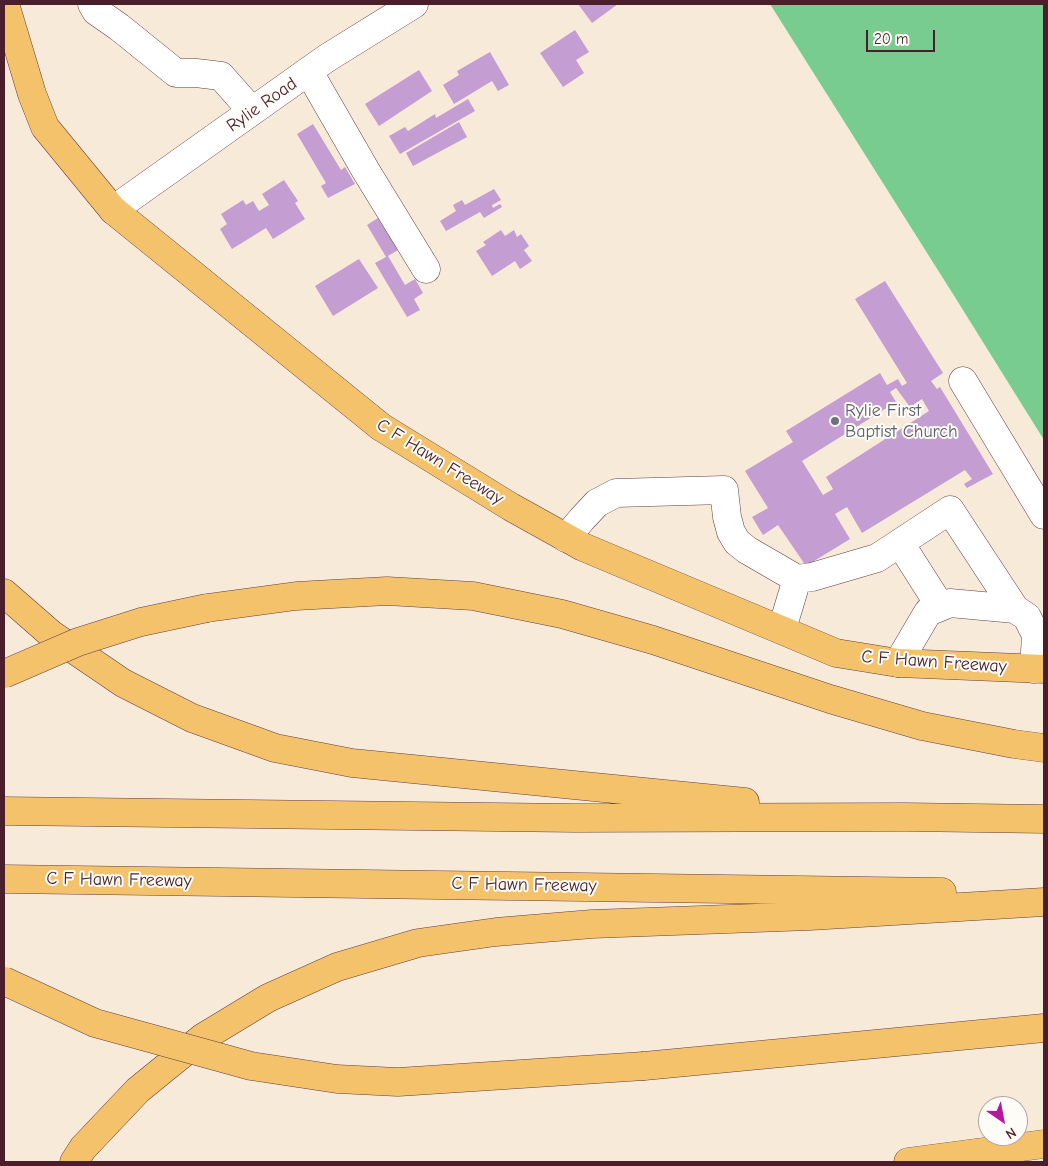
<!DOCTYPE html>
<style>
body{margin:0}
#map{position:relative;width:1048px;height:1166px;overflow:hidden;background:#f7ead8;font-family:"Comic Neue",sans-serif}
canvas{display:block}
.frame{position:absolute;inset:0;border:5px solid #4a1f2b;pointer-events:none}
.north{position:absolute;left:978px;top:1096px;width:50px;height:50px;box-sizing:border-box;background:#fdfcf7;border:1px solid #b5a4a5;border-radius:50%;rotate:147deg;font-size:14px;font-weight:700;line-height:20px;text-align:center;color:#4a1f2b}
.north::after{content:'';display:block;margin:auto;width:18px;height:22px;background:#b5179e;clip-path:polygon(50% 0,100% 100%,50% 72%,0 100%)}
.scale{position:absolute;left:866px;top:30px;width:69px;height:22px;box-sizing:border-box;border:2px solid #4a1f2b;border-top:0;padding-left:6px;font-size:15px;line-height:18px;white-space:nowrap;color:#4a1f2b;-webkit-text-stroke:4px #fdfcf7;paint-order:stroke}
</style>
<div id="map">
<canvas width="1048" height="1166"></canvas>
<div class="frame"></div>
<div class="north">N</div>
<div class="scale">20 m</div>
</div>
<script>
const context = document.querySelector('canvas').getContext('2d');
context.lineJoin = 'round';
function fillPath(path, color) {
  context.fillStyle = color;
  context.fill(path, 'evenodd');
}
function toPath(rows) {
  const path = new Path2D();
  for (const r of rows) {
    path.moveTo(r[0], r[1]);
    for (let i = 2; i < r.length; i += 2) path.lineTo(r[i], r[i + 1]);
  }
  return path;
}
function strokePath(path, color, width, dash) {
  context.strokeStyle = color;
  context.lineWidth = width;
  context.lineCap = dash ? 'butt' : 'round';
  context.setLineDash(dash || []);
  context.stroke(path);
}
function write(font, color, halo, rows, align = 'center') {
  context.font = font + ' "Comic Neue",sans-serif';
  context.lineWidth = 4;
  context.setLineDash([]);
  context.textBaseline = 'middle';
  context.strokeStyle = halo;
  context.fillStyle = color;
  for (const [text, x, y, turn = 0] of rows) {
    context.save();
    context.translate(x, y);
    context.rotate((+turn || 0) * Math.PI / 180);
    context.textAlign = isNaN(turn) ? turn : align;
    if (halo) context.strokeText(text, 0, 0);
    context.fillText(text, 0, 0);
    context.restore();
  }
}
const green = toPath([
 [770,4,1044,4,1044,440,953,294]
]);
const building = toPath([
 [578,4,618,4,592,23],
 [575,30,589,52,576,60,584,73,563,87,540,53],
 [490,52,509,85,498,91,492,81,454,104,443,85,459,75,457,71],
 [419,70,432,91,379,126,365,104],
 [468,99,475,111,400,154,389,136,405,127,408,131,435,114,436,118],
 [459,122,467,137,413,166,406,153],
 [313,124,341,170,345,167,355,184,328,198,321,186,326,183,297,134],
 [284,180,298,201,295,203,305,219,273,239,266,228,232,249,220,229,227,224,221,214,243,200,246,205,253,201,259,211,269,205,262,194],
 [494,189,501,200,492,205,493,208,500,204,502,207,484,218,480,212,446,231,440,221,456,211,453,205,462,200,465,205],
 [378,218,398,250,388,256,405,285,415,279,423,293,414,299,420,310,407,317,375,263,386,257,367,225],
 [501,230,505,236,514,230,517,237,521,234,529,246,524,250,532,261,520,269,515,261,492,276,476,251,486,245,483,242],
 [359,259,378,288,333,316,315,286],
 [885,281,943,373,931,381,937,389,940,387,993,474,967,488,964,484,972,479,965,470,862,533,847,507,835,514,850,539,806,566,778,525,763,535,752,517,768,508,745,471,793,442,786,431,880,373,887,385,898,379,902,386,907,383,855,299],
 [896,388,910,407,922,399,929,411,826,477,833,489,823,495,802,461,896,402,890,392]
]);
const minor = toPath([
 [92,4,96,11,119,27,176,73,196,73,221,76,252,111],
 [309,72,366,171,426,269],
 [113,210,327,58,414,4],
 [963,381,1044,515],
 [566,538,582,519,597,503,616,493,724,490,727,517,731,532,737,542,747,550,797,579],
 [900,543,940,606],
 [782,629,797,579,812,577,877,558,950,510,1015,609],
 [898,663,928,612,950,603,1015,609,1027,617,1036,635,1034,669]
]);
const major = toPath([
 [5,4,32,94,45,127,113,210,381,427,511,507,583,547,836,653,898,663,1044,669],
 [908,1162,1044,1144]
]);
const highway = toPath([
 [4,593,51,634,123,683,192,718,275,748,352,763,745,802],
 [207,608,296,596,387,591,473,596,562,614,653,640,830,699,922,726,1014,744,1044,748],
 [4,811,575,818,905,817,1044,819],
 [4,879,942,892],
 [644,1066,1044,1028],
 [74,1162,83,1148,138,1090,202,1038,268,998,337,967,418,943,496,932,592,924,810,916,1044,902]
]);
const highwayBridge = toPath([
 [4,674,78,642,141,622,207,608],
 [4,981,95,1023,251,1066,337,1079,398,1082,644,1066]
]);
const markers = [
 [835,421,5,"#6b7280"]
];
const streetNames = [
 ["Rylie Road",262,105,-35],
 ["C F Hawn Freeway",440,462,32],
 ["C F Hawn Freeway",934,662,4],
 ["C F Hawn Freeway",119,880,1],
 ["C F Hawn Freeway",524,885,1]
];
const worshipNames = [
 ["Rylie First",845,411],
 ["Baptist Church",845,432]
];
fillPath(green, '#78cc8f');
fillPath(building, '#c49dd3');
strokePath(minor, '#643d45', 29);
strokePath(major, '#643d45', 29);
strokePath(highway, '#643d45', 29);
strokePath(minor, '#fff', 28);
strokePath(major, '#f4c26a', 28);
strokePath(highway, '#f4c26a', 28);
strokePath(highwayBridge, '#643d45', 29, []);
strokePath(highwayBridge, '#f4c26a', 28);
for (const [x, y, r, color] of markers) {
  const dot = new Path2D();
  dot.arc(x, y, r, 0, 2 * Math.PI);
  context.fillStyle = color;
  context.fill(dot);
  strokePath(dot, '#fdfcf7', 2);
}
write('18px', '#4a1f2b', '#fdfcf7', streetNames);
write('18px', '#5b616d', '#fdfcf7', worshipNames, 'left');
</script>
